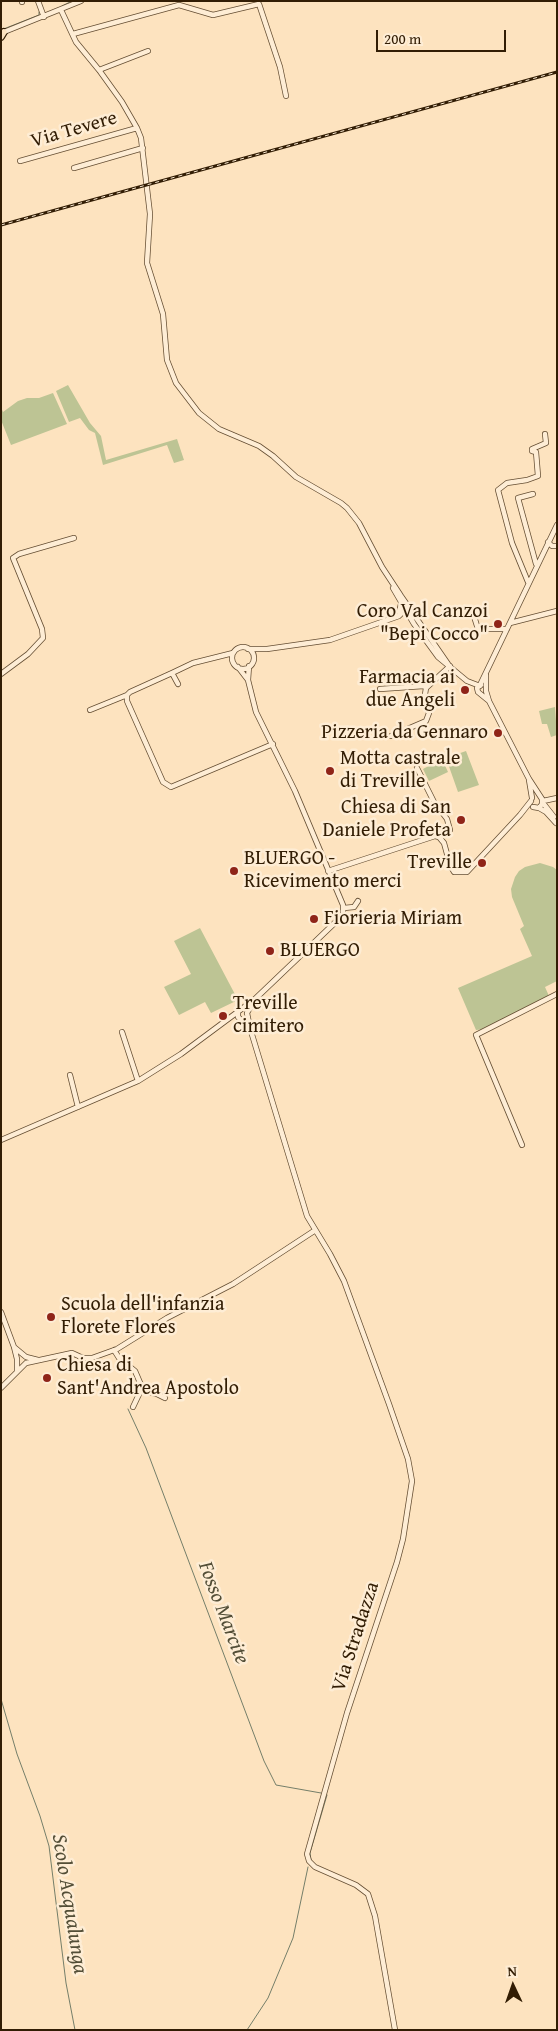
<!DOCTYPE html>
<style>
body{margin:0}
#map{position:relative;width:558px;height:2031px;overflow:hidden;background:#fde3bf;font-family:"Gentium Book Plus",serif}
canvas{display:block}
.frame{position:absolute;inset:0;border:2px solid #321d04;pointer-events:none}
.north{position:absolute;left:488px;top:1961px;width:50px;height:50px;-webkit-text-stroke:4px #feedd5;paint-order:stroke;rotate:357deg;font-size:14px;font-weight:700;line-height:20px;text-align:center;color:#321d04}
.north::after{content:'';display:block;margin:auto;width:18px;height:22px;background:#321d04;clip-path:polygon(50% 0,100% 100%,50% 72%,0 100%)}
.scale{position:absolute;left:376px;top:30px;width:130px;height:22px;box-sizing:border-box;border:2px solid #321d04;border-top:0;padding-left:6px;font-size:15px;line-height:18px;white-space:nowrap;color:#321d04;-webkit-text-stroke:4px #feedd5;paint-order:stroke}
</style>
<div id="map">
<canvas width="558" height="2031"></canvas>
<div class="frame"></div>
<div class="north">N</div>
<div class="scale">200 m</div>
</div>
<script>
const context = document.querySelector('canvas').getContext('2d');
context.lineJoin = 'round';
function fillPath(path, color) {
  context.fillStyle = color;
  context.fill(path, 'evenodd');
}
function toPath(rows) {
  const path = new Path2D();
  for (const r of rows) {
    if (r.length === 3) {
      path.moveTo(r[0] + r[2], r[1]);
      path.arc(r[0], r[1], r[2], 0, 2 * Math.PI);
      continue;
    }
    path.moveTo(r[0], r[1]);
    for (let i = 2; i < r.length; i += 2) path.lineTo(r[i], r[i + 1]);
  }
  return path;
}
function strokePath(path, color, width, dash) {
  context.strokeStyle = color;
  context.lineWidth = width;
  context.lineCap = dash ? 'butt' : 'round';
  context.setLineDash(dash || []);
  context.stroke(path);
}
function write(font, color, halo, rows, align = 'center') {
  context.font = font + ' "Gentium Book Plus",serif';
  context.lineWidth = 5;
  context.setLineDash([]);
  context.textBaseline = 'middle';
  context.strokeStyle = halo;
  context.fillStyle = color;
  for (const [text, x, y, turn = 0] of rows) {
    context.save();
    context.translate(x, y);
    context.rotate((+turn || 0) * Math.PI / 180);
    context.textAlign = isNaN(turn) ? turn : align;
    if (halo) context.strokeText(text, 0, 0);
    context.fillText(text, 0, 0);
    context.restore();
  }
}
const green = toPath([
 [68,385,90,423,101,436,106,460,177,439,184,460,174,463,167,445,103,465,95,433,89,430,80,418,69,422,56,391],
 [53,393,67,424,11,445,1,420,1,407,3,412,18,401,27,398,39,398],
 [555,707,557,735,551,737,547,724,542,724,539,711],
 [466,751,479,785,458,792,446,758],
 [442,759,448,772,429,781,423,769],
 [540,863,553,867,557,870,557,981,545,987,549,996,486,1029,476,1030,458,988,532,956,520,929,524,926,512,897,511,889,515,877,519,871,525,867],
 [200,928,238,1000,211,1013,205,1002,179,1015,164,987,191,974,174,941]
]);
const stream = toPath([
 [62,6,72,1],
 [1,30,39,15,39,12],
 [128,1409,146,1448,264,1761,276,1785,321,1793],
 [1,1699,17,1754,40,1816,49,1846,66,1983,75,2030],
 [311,1860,310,1853,327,1795],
 [247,2030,268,1998,293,1938,308,1867]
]);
const minor = toPath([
 [22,1,22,2],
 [38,1,44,17],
 [61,10,76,42,99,70,122,102,137,128,141,138,150,214,147,263,163,314,167,360,176,383,199,413,219,429,259,446,273,456,296,477,341,503,347,508,359,523,382,567,401,596,448,664],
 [4,32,81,1],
 [73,34,179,5,213,15,259,4,280,67,286,96],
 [99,70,148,51],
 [20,161,137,128],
 [74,168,143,148],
 [533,494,518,498,536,564],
 [548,542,552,546,557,546],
 [528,582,512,543,498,490,507,483,527,480,538,476,536,452,532,451,532,449,546,443,545,434],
 [393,588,414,624,438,657,467,681,480,686],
 [472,610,478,629,507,629],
 [399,612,401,604],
 [510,623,557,611],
 [243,658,11],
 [248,649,267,649,330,640,399,616,406,609],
 [233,653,193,663,172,673,130,692,127,695,127,701,163,782,171,787,273,744],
 [238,667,248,680],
 [172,673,178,684],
 [1,674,28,654,43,638,42,629,13,558,19,554,74,538],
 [486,675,486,691,489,701,529,779,542,799,542,804,539,808],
 [480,685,557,525],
 [481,685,477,688,478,692,489,701],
 [380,689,424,686,426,688],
 [90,710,127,695],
 [391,736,426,721,429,713,424,701,426,688,450,666],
 [417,768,434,802,447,819,450,830,439,837],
 [529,780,532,798],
 [543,801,557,798],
 [543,803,554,817],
 [533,807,539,808,546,812,556,823],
 [328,871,435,836,439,837,444,843,450,865,454,872,467,872,520,815,531,801],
 [344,908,354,907,358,901],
 [238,1011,238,1017,250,1028],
 [247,1013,250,1028,307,1216,330,1254,344,1281,389,1404,408,1459,412,1481,403,1539,397,1562,347,1713,307,1854,309,1861,315,1867,356,1885,368,1894,375,1916,395,2030],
 [247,1013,254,1000],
 [122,1032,138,1081],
 [70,1075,78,1107],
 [1,1140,138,1081,181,1054,255,999,343,915,343,905,295,791,256,712,248,680,249,666],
 [522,1145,476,1035,557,994],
 [1,1312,14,1347,17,1359,17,1371],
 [14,1347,26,1357,38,1360],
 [114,1350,119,1358,135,1371,141,1385,141,1390,133,1407],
 [1,1388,26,1363,72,1353,83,1358,92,1358,117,1349,167,1318,233,1284,314,1231],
 [141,1390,157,1394,165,1398]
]);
const major = toPath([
 [1,37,4,32]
]);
const rail = toPath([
 [1,225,557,72]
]);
const markers = [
 [498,624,5,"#8f2418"],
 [465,690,5,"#8f2418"],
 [498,733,5,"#8f2418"],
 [330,771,5,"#8f2418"],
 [461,820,5,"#8f2418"],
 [482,863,5,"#8f2418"],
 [234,871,5,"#8f2418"],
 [314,919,5,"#8f2418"],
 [270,951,5,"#8f2418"],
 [223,1016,5,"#8f2418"],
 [51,1317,5,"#8f2418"],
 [47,1378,5,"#8f2418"]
];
const streetNames = [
 ["Via Tevere",74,130,-16],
 ["Via Stradazza",356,1637,-72]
];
const poiNames = [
 ["Coro Val Canzoi",488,612,"right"],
 ["\"Bepi Cocco\"",488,635,"right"],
 ["Farmacia ai",455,678,"right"],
 ["due Angeli",455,701,"right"],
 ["Pizzeria da Gennaro",488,733,"right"],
 ["Motta castrale",340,759],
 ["di Treville",340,782],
 ["Chiesa di San",451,808,"right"],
 ["Daniele Profeta",451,831,"right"],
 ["BLUERGO -",244,859],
 ["Ricevimento merci",244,882],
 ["Treville",472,863,"right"],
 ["Fiorieria Miriam",324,919],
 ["BLUERGO",280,951],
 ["Treville",233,1004],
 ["cimitero",233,1027],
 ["Scuola dell'infanzia",61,1305],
 ["Florete Flores",61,1328],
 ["Chiesa di",57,1366],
 ["Sant'Andrea Apostolo",57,1389]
];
const waterNames = [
 ["Fosso Marcite",223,1613,69],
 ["Scolo Acqualunga",69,1904,81]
];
fillPath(green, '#bdc494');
strokePath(stream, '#747e69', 1);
strokePath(minor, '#654e33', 6);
strokePath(major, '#321d04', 8);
strokePath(minor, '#feedd5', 4.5);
strokePath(major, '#fde3bf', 5.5);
strokePath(rail, '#321d04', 3);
strokePath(rail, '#feedd5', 1, [4]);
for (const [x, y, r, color] of markers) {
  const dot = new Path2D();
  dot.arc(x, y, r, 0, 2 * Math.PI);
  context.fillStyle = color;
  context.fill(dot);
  strokePath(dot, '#feedd5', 2);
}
write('20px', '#321d04', '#feedd5', streetNames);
write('20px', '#321d04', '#feedd5', poiNames, 'left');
write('italic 21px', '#534e37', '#feedd5', waterNames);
</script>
